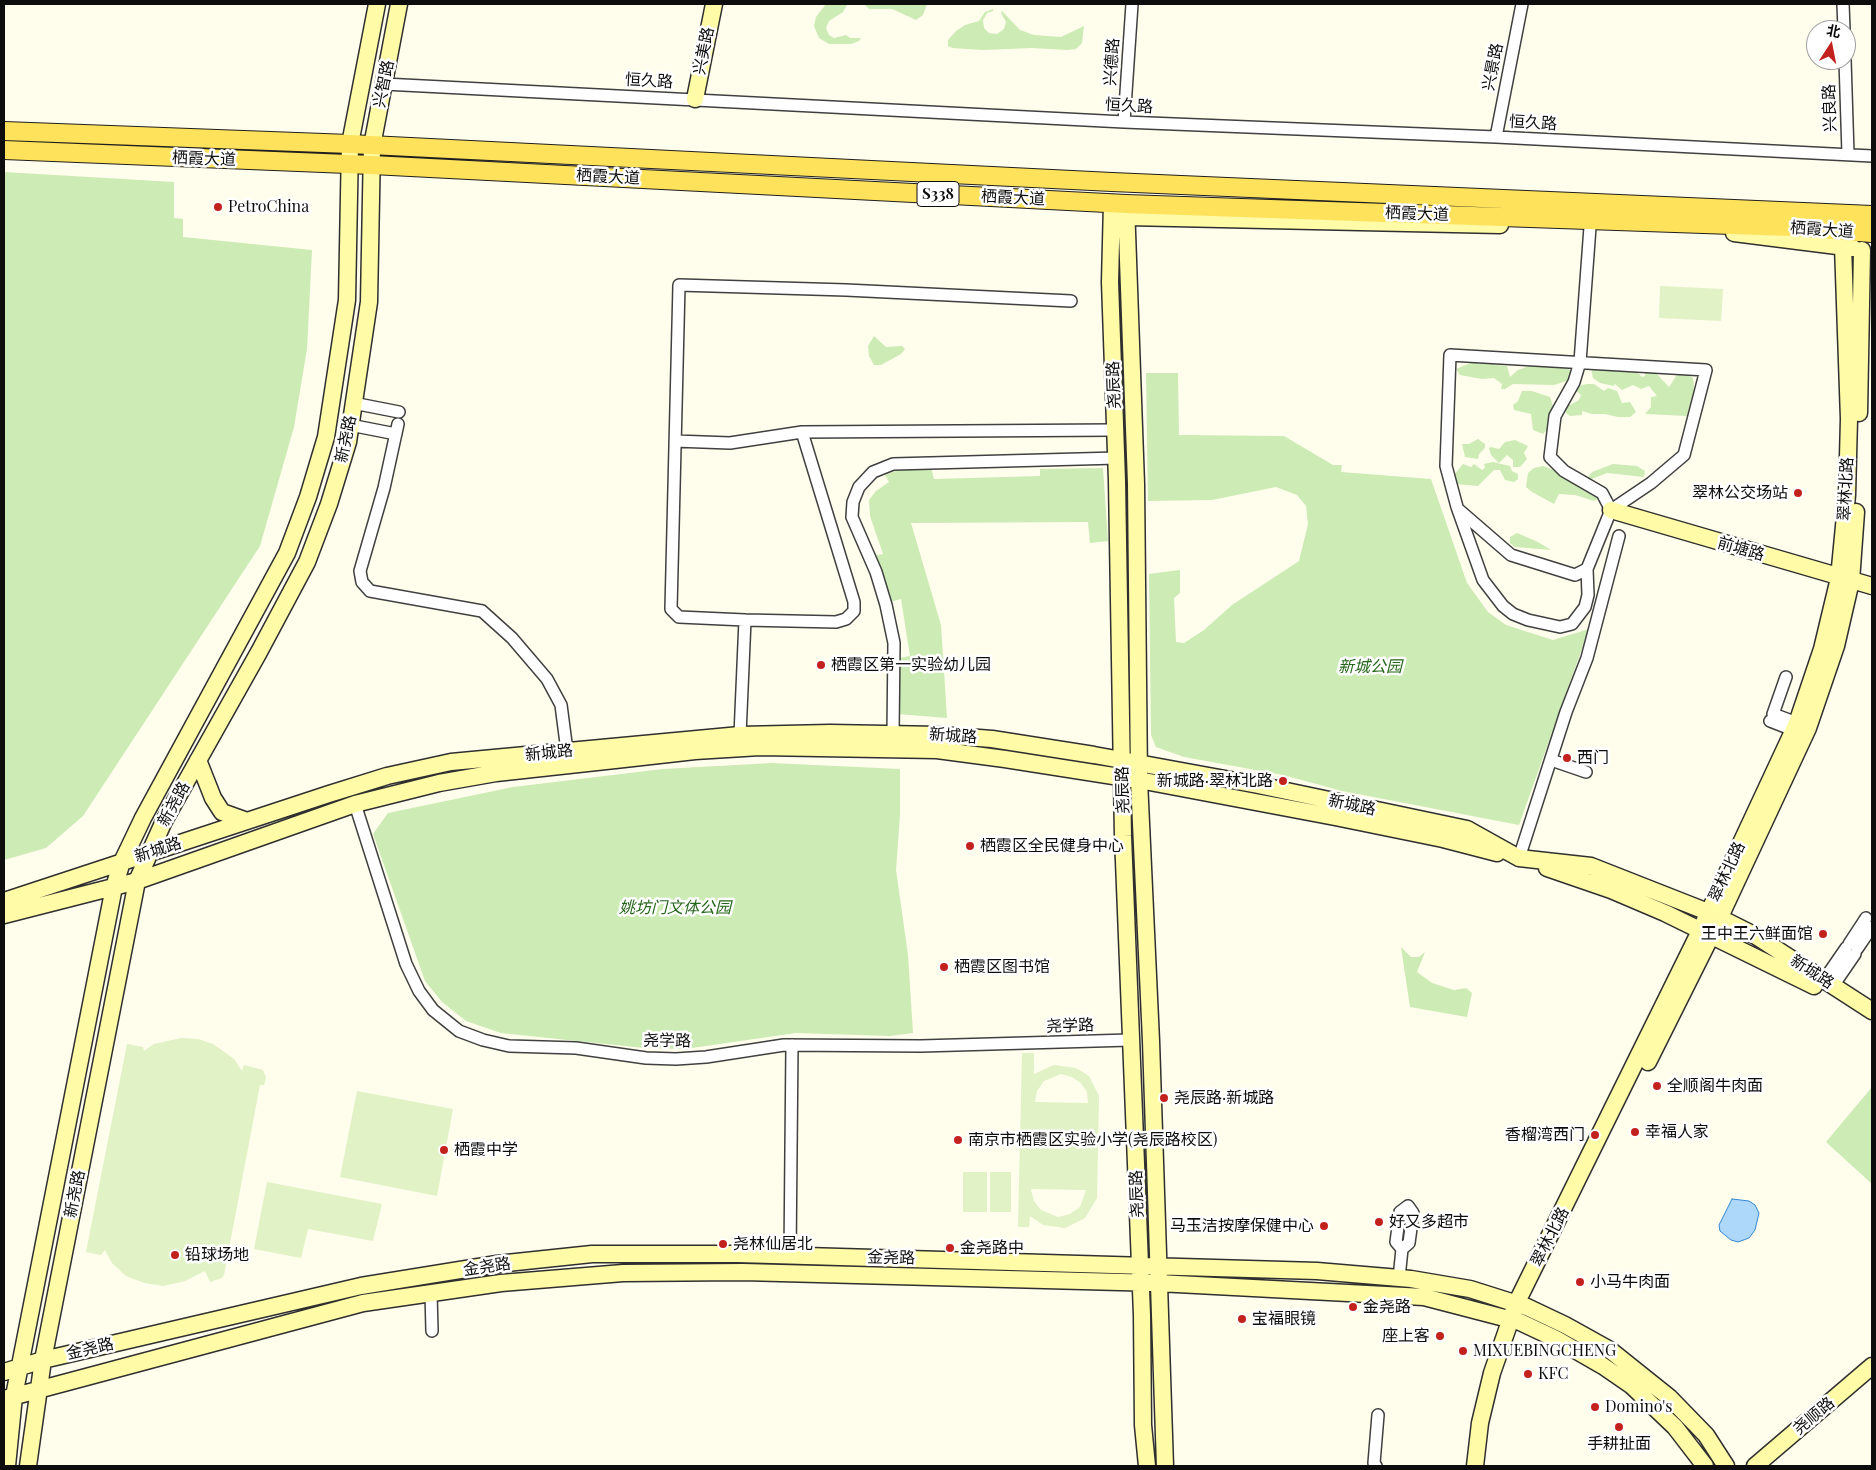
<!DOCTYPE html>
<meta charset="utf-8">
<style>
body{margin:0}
#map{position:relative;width:1876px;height:1470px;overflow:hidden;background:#fffdec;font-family:"Playfair Display","Noto Sans SC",serif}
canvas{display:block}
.frame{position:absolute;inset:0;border:5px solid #0d0d0d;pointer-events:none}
.north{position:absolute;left:1806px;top:20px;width:50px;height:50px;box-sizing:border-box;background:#fff;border:1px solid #9e9e9e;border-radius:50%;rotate:11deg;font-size:14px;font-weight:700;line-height:20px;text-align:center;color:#0d0d0d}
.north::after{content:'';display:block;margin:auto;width:18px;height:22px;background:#c3211e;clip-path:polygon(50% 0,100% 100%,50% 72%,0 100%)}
</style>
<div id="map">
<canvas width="1876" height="1470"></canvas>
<div class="frame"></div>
<div class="north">北</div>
</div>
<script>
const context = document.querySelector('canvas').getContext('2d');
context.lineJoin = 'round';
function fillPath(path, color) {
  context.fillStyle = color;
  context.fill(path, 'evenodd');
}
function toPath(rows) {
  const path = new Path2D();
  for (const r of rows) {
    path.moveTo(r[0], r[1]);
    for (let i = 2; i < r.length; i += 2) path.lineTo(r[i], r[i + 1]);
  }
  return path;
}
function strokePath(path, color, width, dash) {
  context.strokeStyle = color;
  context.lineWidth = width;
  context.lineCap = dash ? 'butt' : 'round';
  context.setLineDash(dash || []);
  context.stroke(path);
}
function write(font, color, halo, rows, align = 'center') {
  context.font = font + ' "Playfair Display","Noto Sans SC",serif';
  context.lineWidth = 5;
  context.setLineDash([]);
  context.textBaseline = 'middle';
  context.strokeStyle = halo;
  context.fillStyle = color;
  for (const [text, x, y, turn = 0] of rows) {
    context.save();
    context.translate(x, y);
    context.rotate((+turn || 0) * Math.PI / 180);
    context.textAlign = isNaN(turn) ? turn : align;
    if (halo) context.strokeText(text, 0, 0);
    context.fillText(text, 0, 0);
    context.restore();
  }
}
const green = toPath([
 [826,4,847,5,843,12,829,21,826,28,829,35,834,38,846,35,850,38,861,38,859,41,851,44,829,44,819,38,814,26,816,17],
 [864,4,927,4,923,15,916,20,892,9,869,9],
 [993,9,993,11,987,13,983,20,984,28,989,33,997,34,1004,29,1006,22,1001,13,1002,11,1020,30,1034,35,1061,37,1084,26,1082,43,1076,49,1067,50,1032,48,983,50,952,48,948,46,948,40,956,31,965,25,979,21,985,12],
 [4,172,174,182,174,218,183,219,183,237,312,250,307,349,294,427,260,546,83,816,46,848,4,860],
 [874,336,886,347,902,346,905,349,901,354,881,365,874,365,869,356,868,346],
 [1482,360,1496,365,1507,366,1510,377,1518,370,1532,365,1557,366,1567,368,1572,372,1570,380,1554,385,1513,384,1505,389,1501,389,1502,384,1494,378,1482,379,1460,375,1456,369,1473,362,1480,364],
 [1591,368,1598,371,1602,368,1633,368,1642,377,1645,376,1646,371,1653,370,1669,387,1678,373,1688,375,1693,378,1694,389,1687,416,1645,414,1651,407,1651,397,1657,396,1649,386,1641,389,1633,385,1622,390,1615,384,1614,386,1600,383,1593,378],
 [1146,373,1178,373,1179,435,1284,436,1333,465,1342,465,1341,472,1431,479,1467,583,1488,612,1506,625,1553,640,1589,629,1519,825,1342,791,1283,775,1184,757,1156,747,1151,735,1149,574,1180,570,1180,593,1174,598,1176,642,1184,643,1204,630,1232,605,1299,561,1308,524,1306,506,1297,495,1276,487,1212,500,1148,501],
 [1587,384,1594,384,1604,391,1608,388,1617,391,1622,403,1630,402,1636,412,1630,417,1618,417,1605,414,1592,414,1582,411,1582,415,1570,416,1566,413,1565,408,1567,404,1570,405,1579,400,1581,395,1575,390,1578,386],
 [1522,391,1532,391,1550,397,1554,409,1549,428,1543,434,1533,430,1531,414,1514,410,1513,405,1518,401],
 [1478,439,1485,444,1485,448,1479,454,1478,459,1465,457,1462,444,1469,444],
 [1515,440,1528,446,1524,453,1527,459,1520,467,1513,467,1513,460,1507,455,1499,463,1491,455,1489,448,1491,447,1499,449,1505,442],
 [1493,462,1510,466,1512,471,1518,474,1518,479,1514,482,1505,480,1500,470,1494,470,1478,486,1456,484,1453,476,1463,464,1471,467,1474,464,1482,470,1485,468,1484,464],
 [1613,464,1637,466,1645,471,1644,477,1607,473,1589,480,1588,477,1592,472],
 [1543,466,1554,470,1599,498,1594,501,1575,495,1559,494,1554,504,1532,492,1526,487,1528,473,1534,468],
 [931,468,934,479,1040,476,1040,469,1103,468,1108,541,1090,543,1088,522,911,523,941,625,947,718,898,714,899,658,910,656,901,599,890,602,873,556,883,554,870,516,869,500,876,491,889,482,885,475,898,470],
 [1517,533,1538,542,1551,550,1515,547,1510,543,1510,537],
 [772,763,900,769,900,815,896,870,908,955,913,1033,890,1036,796,1033,685,1049,644,1048,501,1033,466,1021,442,1002,425,981,373,834,388,813,513,787,663,769],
 [1401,947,1411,957,1419,957,1425,952,1417,972,1432,983,1454,990,1466,988,1472,993,1467,1017,1410,1007],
 [1872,1087,1872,1184,1826,1142]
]);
const pitch = toPath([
 [1660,286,1723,289,1721,321,1659,318],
 [181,1038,198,1039,213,1044,234,1059,242,1071,244,1065,263,1070,266,1077,264,1085,260,1085,224,1275,222,1278,210,1282,205,1271,185,1281,163,1286,144,1283,126,1276,112,1263,105,1250,101,1255,86,1252,127,1044,143,1047,144,1051,154,1044],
 [1022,1053,1034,1053,1034,1074,1054,1065,1076,1068,1089,1076,1099,1096,1097,1198,1085,1218,1065,1228,1043,1225,1030,1216,1029,1227,1018,1227],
 [1061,1074,1072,1077,1081,1083,1087,1092,1088,1103,1035,1102,1037,1091,1044,1081],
 [1031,1190,1032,1189,1086,1190,1080,1207,1070,1214,1058,1217,1041,1210,1034,1201],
 [357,1091,453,1109,437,1196,340,1177],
 [963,1172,987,1172,987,1212,963,1212],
 [990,1172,1011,1172,1011,1212,990,1212],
 [267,1182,382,1204,373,1241,308,1229,301,1258,254,1249]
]);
const water = toPath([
 [1732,1199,1749,1201,1755,1205,1759,1213,1755,1230,1749,1238,1738,1242,1731,1240,1720,1231,1719,1225,1732,1199]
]);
const street = toPath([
 [1843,4,1844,30],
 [1845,60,1848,154],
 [384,84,1124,122,1496,137,1872,156],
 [1124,122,1132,4],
 [1496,137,1522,4],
 [1590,227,1580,362,1574,382,1555,416,1550,457,1564,471,1602,493,1611,510],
 [1450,355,1706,370,1684,455,1651,483,1611,510,1587,569,1588,595,1585,607,1572,624,1560,627,1528,620,1513,614,1503,606,1483,580,1457,507,1446,466,1450,355],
 [353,403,399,412],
 [398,424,384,488,360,571,362,582,370,591,482,611,512,638,547,679,561,705,567,751],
 [350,425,396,434],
 [675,441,730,443,802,432,1115,430],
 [1459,510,1511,555,1575,575,1587,569],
 [745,620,836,622,846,619,854,611,854,602,802,432],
 [1786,677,1773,714,1797,723],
 [1770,721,1793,730],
 [893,733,894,643,886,605,876,572,852,517,853,502,859,487,873,472,893,464,1117,458],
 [740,735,745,620,679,617,671,609,679,285,846,290,1071,301],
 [1551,760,1586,772],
 [355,804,406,964,419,991,433,1010,459,1031,483,1040,509,1046,576,1048,646,1058,676,1059,706,1057,784,1045,921,1046,1130,1040],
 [1519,858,1566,712,1587,658,1619,536],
 [1849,944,1866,918],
 [1857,949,1872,927],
 [1824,980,1846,948],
 [1833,986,1855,954],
 [790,1256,792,1045],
 [1399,1278,1402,1249,1409,1243,1413,1213,1408,1206,1400,1212,1396,1242,1402,1249],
 [431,1293,432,1331],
 [1376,1466,1374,1463,1378,1415]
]);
const secondary = toPath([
 [695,99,714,4],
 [1112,203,1110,282,1117,481,1123,836,1142,1315,1143,1425,1147,1466],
 [1126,204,1136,484,1139,780,1151,1041,1165,1466],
 [1127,217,1500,225],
 [1734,233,1853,248],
 [1859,413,1862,250],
 [1611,510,1872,586],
 [198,760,213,798,222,812,247,821],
 [1547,868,1611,890,1665,913,1814,986],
 [4,901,329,794,387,776,451,762,740,735,830,733,940,735,992,739,1094,755,1258,785,1467,829,1519,858,1591,866,1708,912,1756,936,1872,1011],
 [4,915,137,881,355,804,439,783,496,773,624,759,695,751,760,747,937,750,1005,759,1139,780,1335,817,1443,839,1497,853],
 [1648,1062,1712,934,1808,728,1836,646,1851,581,1856,512],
 [4,1372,43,1360,361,1286,497,1264,592,1254,738,1254,1317,1271,1411,1279,1470,1289,1527,1307,1565,1325,1610,1350,1670,1398,1706,1435,1726,1466],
 [4,1399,363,1303,501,1283,623,1273,743,1272,1158,1283,1424,1297,1520,1322,1556,1339,1603,1366,1632,1386,1675,1427,1705,1466],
 [7,1466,14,1396,114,887,122,862,143,818,287,553,308,497,326,437,347,300,350,144,377,4],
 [28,1466,43,1360,137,881,164,821,259,652,307,562,329,504,348,442,369,302,372,146,399,4],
 [1475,1466,1480,1423,1492,1373,1516,1304,1701,929,1797,723,1822,649,1839,578,1847,495,1849,419,1843,246],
 [1755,1466,1872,1366]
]);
const primary = toPath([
 [4,131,350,144,1112,182,1872,215],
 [4,150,372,165,1126,204,1790,227,1872,233]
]);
const markers = [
 [218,207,5,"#c3211e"],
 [1798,493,5,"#c3211e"],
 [821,665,5,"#c3211e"],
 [1567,758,5,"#c3211e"],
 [1283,781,5,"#c3211e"],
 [970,846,5,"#c3211e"],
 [1823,934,5,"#c3211e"],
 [944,967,5,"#c3211e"],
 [1657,1086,5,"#c3211e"],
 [1164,1098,5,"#c3211e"],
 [1635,1132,5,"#c3211e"],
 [1595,1135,5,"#c3211e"],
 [958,1140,5,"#c3211e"],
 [444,1150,5,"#c3211e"],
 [1379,1222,5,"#c3211e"],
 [1324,1226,5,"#c3211e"],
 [723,1244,5,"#c3211e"],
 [950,1248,5,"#c3211e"],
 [175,1255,5,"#c3211e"],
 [1580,1282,5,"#c3211e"],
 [1353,1307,5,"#c3211e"],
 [1242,1319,5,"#c3211e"],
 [1440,1336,5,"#c3211e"],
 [1463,1351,5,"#c3211e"],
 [1528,1374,5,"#c3211e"],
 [1595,1407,5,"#c3211e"],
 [1619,1427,5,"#c3211e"]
];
const shields = [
 [938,194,42]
];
const shieldNames = [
 ["S338",938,194]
];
const streetNames = [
 ["兴美路",704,51,-79],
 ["兴德路",1112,62,-86],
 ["兴景路",1493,67,-79],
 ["恒久路",649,81,3],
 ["兴智路",384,84,-79],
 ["恒久路",1129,106,3],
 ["兴良路",1830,108,-92],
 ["恒久路",1533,123,3],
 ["栖霞大道",204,159,2],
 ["栖霞大道",608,177,3],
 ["栖霞大道",1013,198,3],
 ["栖霞大道",1417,214,2],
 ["栖霞大道",1822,230,4],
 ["尧辰路",1114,385,-92],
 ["新尧路",346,439,-78],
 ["翠林北路",1846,489,-87],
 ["前塘路",1741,549,16],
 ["新城路",953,736,4],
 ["新城路",549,753,-6],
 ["尧辰路",1123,790,-91],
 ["新尧路",174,804,-61],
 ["新城路",1352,805,12],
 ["新城路",158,850,-18],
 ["翠林北路",1727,872,-65],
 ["新城路",1812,972,33],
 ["尧学路",1070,1026,-2],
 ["尧学路",667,1041,1],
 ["新尧路",75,1194,-79],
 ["尧辰路",1137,1194,-92],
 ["翠林北路",1550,1237,-63],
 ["金尧路",891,1258,1],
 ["金尧路",487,1267,-8],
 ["金尧路",90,1349,-13],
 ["尧顺路",1814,1416,-40]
];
const poiNames = [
 ["PetroChina",228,207],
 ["翠林公交场站",1788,493,"right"],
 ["栖霞区第一实验幼儿园",831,665],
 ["西门",1577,758],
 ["新城路·翠林北路",1273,781,"right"],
 ["栖霞区全民健身中心",980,846],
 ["王中王六鲜面馆",1813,934,"right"],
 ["栖霞区图书馆",954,967],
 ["全顺阁牛肉面",1667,1086],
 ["尧辰路·新城路",1174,1098],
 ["幸福人家",1645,1132],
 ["香榴湾西门",1585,1135,"right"],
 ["南京市栖霞区实验小学(尧辰路校区)",968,1140],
 ["栖霞中学",454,1150],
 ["好又多超市",1389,1222],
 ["马玉洁按摩保健中心",1314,1226,"right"],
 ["尧林仙居北",733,1244],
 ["金尧路中",960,1248],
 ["铅球场地",185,1255],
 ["小马牛肉面",1590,1282],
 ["金尧路",1363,1307],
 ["宝福眼镜",1252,1319],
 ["座上客",1430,1336,"right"],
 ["MIXUEBINGCHENG",1473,1351],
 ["KFC",1538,1374],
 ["Domino's",1605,1407],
 ["手耕扯面",1619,1444,"center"]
];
const parkNames = [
 ["新城公园",1370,667],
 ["姚坊门文体公园",675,908]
];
fillPath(green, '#cdebb4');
fillPath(pitch, '#e0f2c6');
fillPath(water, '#aed8f9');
strokePath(water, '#3288d3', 1);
strokePath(street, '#404040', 14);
strokePath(secondary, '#2f2f2f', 19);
strokePath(primary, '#1e1e1e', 20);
strokePath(street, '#fff', 11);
strokePath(secondary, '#fffba7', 16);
strokePath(primary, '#ffe25c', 18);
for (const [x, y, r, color] of markers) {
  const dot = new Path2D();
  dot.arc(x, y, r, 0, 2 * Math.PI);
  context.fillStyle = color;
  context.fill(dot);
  strokePath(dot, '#fff', 2);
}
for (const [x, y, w] of shields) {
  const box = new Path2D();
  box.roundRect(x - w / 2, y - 12.5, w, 25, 4);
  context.fillStyle = '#fff';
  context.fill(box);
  strokePath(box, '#0d0d0d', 1);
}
write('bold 15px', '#0d0d0d', null, shieldNames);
write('16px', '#0d0d0d', '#fff', streetNames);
write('16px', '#0d0d0d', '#fff', poiNames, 'left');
write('italic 16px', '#25671a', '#fff', parkNames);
</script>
